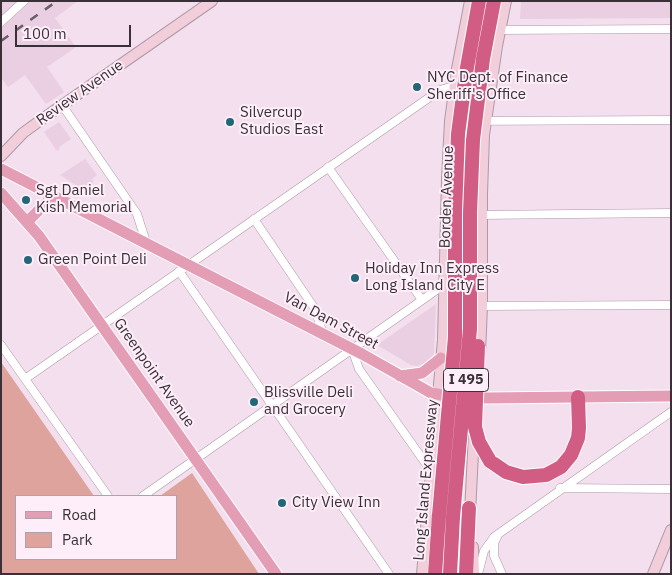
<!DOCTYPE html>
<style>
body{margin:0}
#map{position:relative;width:672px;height:575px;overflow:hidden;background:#f3dfed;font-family:"IBM Plex Sans",sans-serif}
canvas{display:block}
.frame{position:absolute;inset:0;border:2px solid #393137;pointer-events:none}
.legend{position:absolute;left:15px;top:495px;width:162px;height:65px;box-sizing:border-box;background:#feeef9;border:1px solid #afa2ab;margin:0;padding:6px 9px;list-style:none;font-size:15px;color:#393137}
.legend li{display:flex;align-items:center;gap:10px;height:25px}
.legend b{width:25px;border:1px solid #afa2ab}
.scale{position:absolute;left:15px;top:25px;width:116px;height:22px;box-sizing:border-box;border:2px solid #393137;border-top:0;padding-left:6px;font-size:15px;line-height:18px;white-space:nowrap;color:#393137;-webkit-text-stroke:4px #feeef9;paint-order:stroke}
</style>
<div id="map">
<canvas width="672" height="575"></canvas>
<div class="frame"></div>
<ul class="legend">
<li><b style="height:6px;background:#e39eb5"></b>Road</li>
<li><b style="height:14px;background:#dda39c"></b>Park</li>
</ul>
<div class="scale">100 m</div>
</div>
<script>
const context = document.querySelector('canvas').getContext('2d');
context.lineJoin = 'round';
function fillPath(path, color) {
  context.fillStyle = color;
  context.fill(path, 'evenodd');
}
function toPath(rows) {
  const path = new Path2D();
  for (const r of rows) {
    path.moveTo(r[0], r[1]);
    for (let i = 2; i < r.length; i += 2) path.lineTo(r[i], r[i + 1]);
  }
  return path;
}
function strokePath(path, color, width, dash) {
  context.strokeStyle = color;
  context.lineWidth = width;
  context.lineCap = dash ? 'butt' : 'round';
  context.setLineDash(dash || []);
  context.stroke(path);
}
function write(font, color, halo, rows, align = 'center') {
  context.font = font + ' "IBM Plex Sans",sans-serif';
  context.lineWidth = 4;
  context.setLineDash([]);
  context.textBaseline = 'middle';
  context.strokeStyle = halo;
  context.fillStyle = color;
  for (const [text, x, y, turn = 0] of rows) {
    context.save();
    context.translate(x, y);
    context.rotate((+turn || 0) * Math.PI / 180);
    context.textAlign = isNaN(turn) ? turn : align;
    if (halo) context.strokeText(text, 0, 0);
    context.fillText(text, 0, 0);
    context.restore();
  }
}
const built = toPath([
 [1,1,78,1,55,18,76,47,47,67,64,92,46,104,25,75,8,87,1,78],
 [521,1,671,1,671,18,520,19],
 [59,122,71,139,59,147,60,149,57,151,44,132],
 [85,159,97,175,92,179,94,183,87,187,84,184,80,188,60,175],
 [436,304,434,354,426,363,417,366,411,365,377,345]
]);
const green = toPath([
 [1,362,94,496,16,496,16,559,176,559,176,496,160,496,192,473,259,574,1,574]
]);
const street = toPath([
 [1,22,24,1],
 [495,30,671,29],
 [62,105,137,214,146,242],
 [457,121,671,120],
 [328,167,422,300],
 [478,215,671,213],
 [254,219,315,309,323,334],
 [179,271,389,574],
 [478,306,671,305],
 [1,345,108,496],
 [352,349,359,369,431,471],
 [25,379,440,90,454,86],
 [560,488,671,489],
 [143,496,445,284],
 [498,535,494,543,494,556,502,574],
 [478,574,484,551,494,537,671,412]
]);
const secondary = toPath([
 [1,156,23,133,38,122,212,1],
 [480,353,482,306,482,194,484,135,497,46,506,1],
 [470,513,474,433],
 [473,547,474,574],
 [422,574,443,340,447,179,450,121,457,69,470,1],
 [653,574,671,530]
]);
const primary = toPath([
 [1,169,362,354,431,393,448,396,486,398,671,396],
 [1,193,39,236,276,574],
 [27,222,47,202,52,194],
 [400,376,422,373,441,358]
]);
const highway = toPath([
 [490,461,506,472,523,477,546,475,561,467,571,455,578,438,579,428,578,397],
 [435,574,439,515],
 [450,574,453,517],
 [466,574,469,508]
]);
const rail = toPath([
 [1,41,57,1]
]);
const highwayBridge = toPath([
 [478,346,475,427,479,442,490,461],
 [439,515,455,337,455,212,458,134,466,73,479,1],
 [453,517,470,329,470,213,473,140,483,59,494,1]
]);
const markers = [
 [417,87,5,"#216777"],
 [230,122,5,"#216777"],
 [26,200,5,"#216777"],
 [28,260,5,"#216777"],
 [355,278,5,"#216777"],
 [254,402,5,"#216777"],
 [282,503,5,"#216777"]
];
const shields = [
 [466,380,45]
];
const shieldNames = [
 ["I 495",466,380]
];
const poiNames = [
 ["NYC Dept. of Finance",427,78],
 ["Sheriff's Office",427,95],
 ["Silvercup",240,113],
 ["Studios East",240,130],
 ["Sgt Daniel",36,191],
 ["Kish Memorial",36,208],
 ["Green Point Deli",38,260],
 ["Holiday Inn Express",365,269],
 ["Long Island City E",365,286],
 ["Blissville Deli",264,393],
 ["and Grocery",264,410],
 ["City View Inn",292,503]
];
const streetNames = [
 ["Review Avenue",80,93,-35],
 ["Borden Avenue",447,197,-88],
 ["Van Dam Street",331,321,28],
 ["Greenpoint Avenue",154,373,55],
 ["Long Island Expressway",426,480,-85]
];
fillPath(built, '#eacfe2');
fillPath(green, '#dda39c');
strokePath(street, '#ad99a7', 9);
strokePath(secondary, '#ad99a7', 12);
strokePath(primary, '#fff', 13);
strokePath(highway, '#fff', 16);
strokePath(street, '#fff', 8);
strokePath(secondary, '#f1ceda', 10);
strokePath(primary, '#e39eb5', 11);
strokePath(highway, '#d15d84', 14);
strokePath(rail, '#6a5f67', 2.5, [9, 9]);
strokePath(highwayBridge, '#fff', 16, []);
strokePath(highwayBridge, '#d15d84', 14);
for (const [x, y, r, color] of markers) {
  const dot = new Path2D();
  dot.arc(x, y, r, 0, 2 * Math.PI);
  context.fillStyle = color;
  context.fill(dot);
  strokePath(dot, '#feeef9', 2);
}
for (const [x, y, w] of shields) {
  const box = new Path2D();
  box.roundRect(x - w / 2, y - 11.5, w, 23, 4);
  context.fillStyle = '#feeef9';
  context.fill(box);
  strokePath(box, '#393137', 1);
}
write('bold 14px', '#393137', null, shieldNames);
write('15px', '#393137', '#feeef9', poiNames, 'left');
write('15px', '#393137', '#feeef9', streetNames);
</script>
